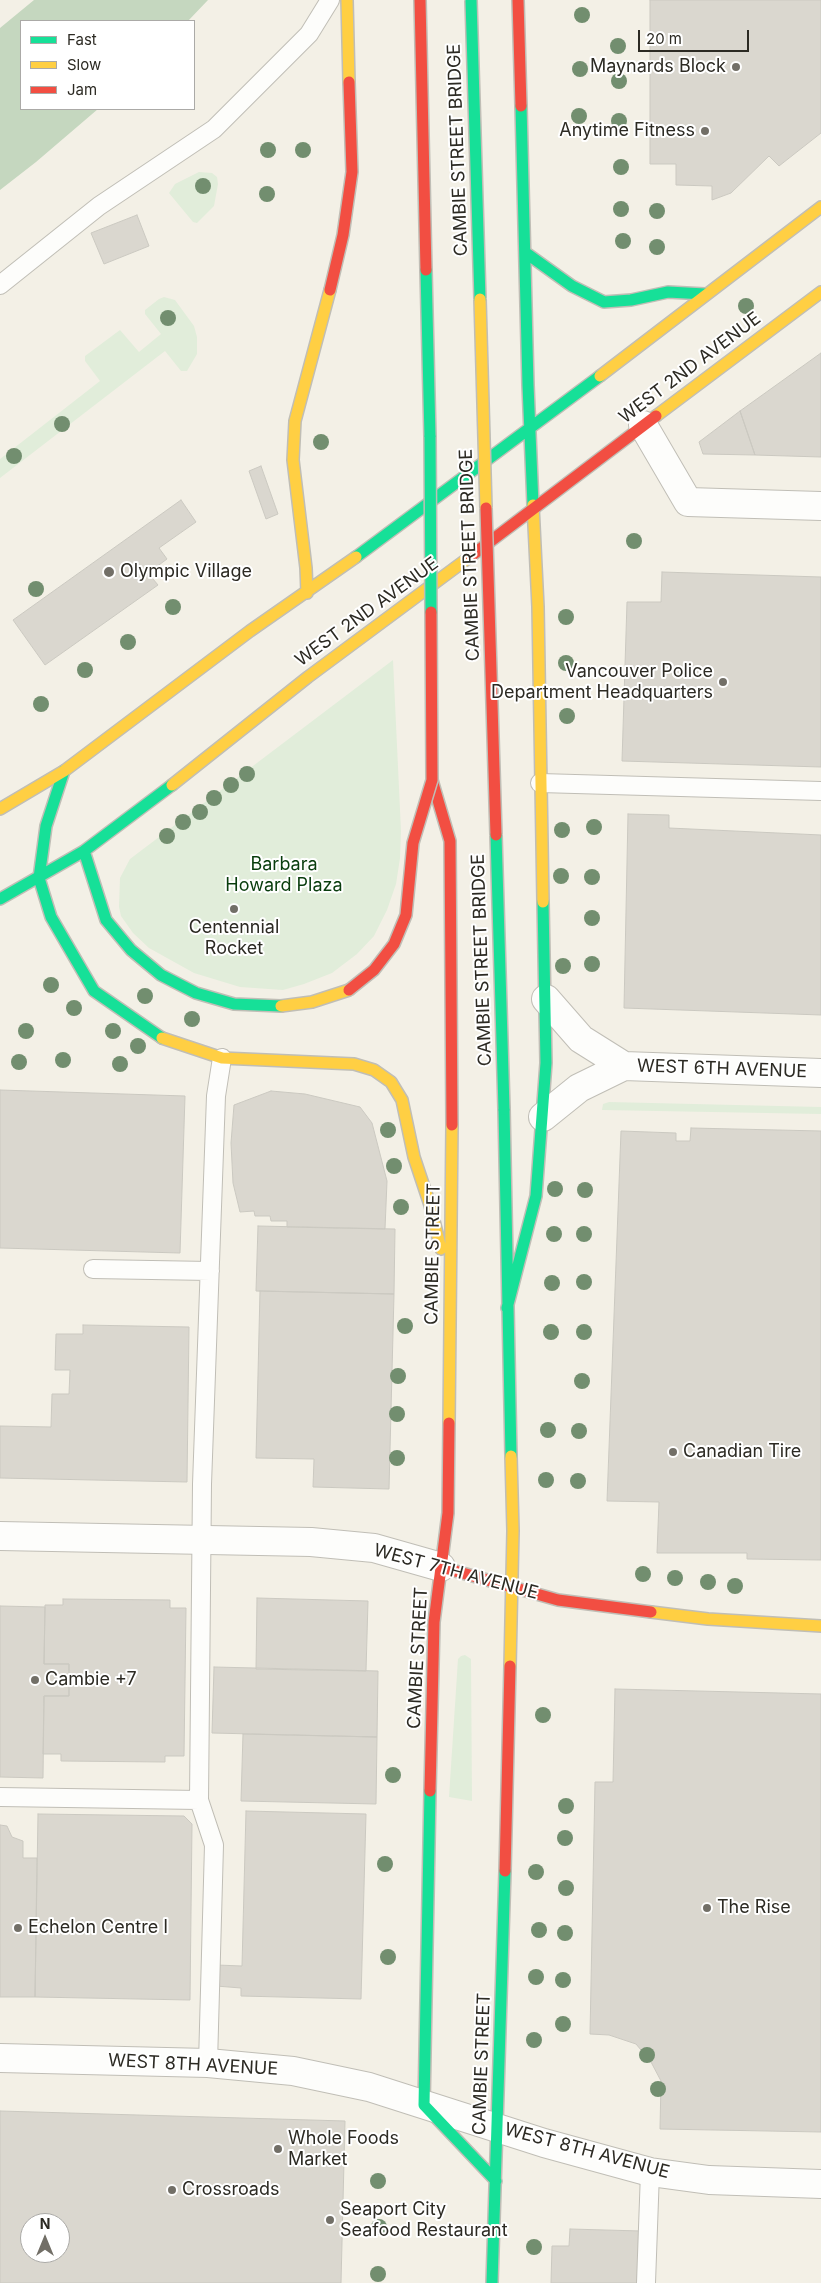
<!DOCTYPE html>
<style>
body{margin:0}
#map{position:relative;width:821px;height:2283px;overflow:hidden;background:#f3f0e6;font-family:Inter,sans-serif}
canvas{display:block}
.legend{position:absolute;left:20px;top:20px;width:175px;height:90px;box-sizing:border-box;background:#fff;border:1px solid #abaaa7;margin:0;padding:6px 9px;list-style:none;font-size:15px;color:#2c2a23}
.legend li{display:flex;align-items:center;gap:10px;height:25px}
.legend b{width:25px;border:1px solid #abaaa7}
.north{position:absolute;left:20px;top:2213px;width:50px;height:50px;box-sizing:border-box;background:#fff;border:1px solid #abaaa7;border-radius:50%;rotate:0deg;font-size:14px;font-weight:700;line-height:20px;text-align:center;color:#2c2a23}
.north::after{content:'';display:block;margin:auto;width:18px;height:22px;background:#726f67;clip-path:polygon(50% 0,100% 100%,50% 72%,0 100%)}
.scale{position:absolute;left:638px;top:30px;width:111px;height:22px;box-sizing:border-box;border:2px solid #2c2a23;border-top:0;padding-left:6px;font-size:15px;line-height:18px;white-space:nowrap;color:#2c2a23;-webkit-text-stroke:4px #fff;paint-order:stroke}
</style>
<div id="map">
<canvas width="821" height="2283"></canvas>
<ul class="legend">
<li><b style="height:6px;background:#16e098"></b>Fast</li>
<li><b style="height:6px;background:#ffcf43"></b>Slow</li>
<li><b style="height:6px;background:#f24e42"></b>Jam</li>
</ul>
<div class="north">N</div>
<div class="scale">20 m</div>
</div>
<script>
const context = document.querySelector('canvas').getContext('2d');
context.lineJoin = 'round';
function fillPath(path, color) {
  context.fillStyle = color;
  context.fill(path, 'evenodd');
}
function toPath(rows) {
  const path = new Path2D();
  for (const r of rows) {
    path.moveTo(r[0], r[1]);
    for (let i = 2; i < r.length; i += 2) path.lineTo(r[i], r[i + 1]);
  }
  return path;
}
function strokePath(path, color, width, dash) {
  context.strokeStyle = color;
  context.lineWidth = width;
  context.lineCap = dash ? 'butt' : 'round';
  context.setLineDash(dash || []);
  context.stroke(path);
}
function write(font, color, halo, rows, align = 'center') {
  context.font = font + ' Inter,sans-serif';
  context.lineWidth = 4;
  context.setLineDash([]);
  context.textBaseline = 'middle';
  context.strokeStyle = halo;
  context.fillStyle = color;
  for (const [text, x, y, turn = 0] of rows) {
    context.save();
    context.translate(x, y);
    context.rotate((+turn || 0) * Math.PI / 180);
    context.textAlign = isNaN(turn) ? turn : align;
    if (halo) context.strokeText(text, 0, 0);
    context.fillText(text, 0, 0);
    context.restore();
  }
}
const green = toPath([
 [199,172,212,173,217,177,218,184,214,206,197,223,193,222,169,193,175,184],
 [164,297,175,300,194,326,197,337,197,354,187,371,181,371,165,351,0,478,0,459,100,381,85,361,85,356,120,330,139,352,161,334,145,314,145,310,159,299],
 [393,660,401,831,400,858,396,884,387,910,374,936,357,954,332,973,304,984,283,990,240,987,194,973,149,948,133,933,121,916,119,907,120,878,130,859],
 [609,1102,821,1107,821,1114,602,1110,603,1104],
 [465,1655,471,1659,472,1801,449,1797,458,1659,461,1656]
]);
const forest = toPath([
 [34,0,208,0,188,21,21,21,21,109,98,109,36,162,0,190,0,28]
]);
const building = toPath([
 [650,0,821,0,821,133,779,166,769,156,731,193,712,200,712,186,676,185,676,164,650,164,650,0],
 [137,215,149,246,104,264,91,233,137,215],
 [821,353,821,457,755,455,740,411,821,353],
 [740,411,755,455,703,454,699,442,740,411],
 [261,466,278,514,266,519,249,471,261,466],
 [181,500,196,522,159,548,167,559,148,573,158,585,45,665,13,620,181,500],
 [662,572,821,577,821,767,622,761,627,602,661,602,662,572],
 [628,814,669,815,669,828,821,835,821,1015,624,1008,628,814],
 [0,1090,185,1096,180,1253,0,1248,0,1090],
 [271,1091,305,1094,360,1107,372,1123,387,1181,385,1229,287,1227,287,1221,271,1221,270,1216,255,1216,254,1211,240,1212,233,1183,231,1143,234,1105,271,1091],
 [691,1128,821,1131,821,1560,747,1559,747,1553,657,1553,659,1502,607,1501,621,1131,676,1133,676,1141,690,1141,691,1128],
 [258,1226,395,1229,394,1294,256,1291,258,1226],
 [260,1291,394,1294,389,1489,313,1487,314,1459,256,1458,260,1291],
 [83,1325,189,1327,187,1482,0,1478,0,1426,51,1427,52,1394,69,1394,70,1370,55,1370,56,1334,83,1334,83,1325],
 [257,1598,368,1601,366,1671,256,1669,257,1598],
 [63,1599,170,1600,170,1608,186,1608,184,1756,165,1756,165,1762,61,1761,61,1754,43,1754,44,1696,69,1696,69,1664,44,1664,45,1605,63,1605,63,1599],
 [0,1606,45,1607,44,1664,69,1664,69,1696,44,1696,43,1778,0,1777,0,1606],
 [214,1667,378,1671,377,1737,212,1733,214,1667],
 [615,1689,821,1694,821,2132,660,2129,661,2081,651,2062,636,2044,609,2035,590,2034,595,1782,613,1782,615,1689],
 [243,1734,377,1737,376,1804,241,1801,243,1734],
 [246,1811,366,1814,361,1999,241,1996,241,1988,216,1986,217,1965,242,1966,246,1811],
 [38,1814,184,1816,192,1824,190,2000,35,1997,38,1814],
 [0,1825,7,1826,12,1837,23,1841,23,1858,37,1858,35,1997,0,1997,0,1825],
 [0,2111,345,2121,341,2283,0,2283,0,2111],
 [30,2223,60,2223,60,2253,30,2253,30,2223],
 [570,2229,641,2231,639,2283,551,2283,552,2246,569,2246,570,2229]
]);
const lane = toPath([
 [0,285,99,206,214,129,309,34,330,0],
 [540,783,821,791],
 [93,1269,210,1271],
 [0,1797,199,1800],
 [208,2063,214,1845,199,1800,202,1484,216,1096,222,1058],
 [646,2283,650,2172]
]);
const street = toPath([
 [643,425,688,502,821,506],
 [546,999,581,1039,624,1066],
 [543,1117,579,1088,624,1066,821,1073],
 [0,1536,311,1542,374,1548,441,1567],
 [0,2058,208,2063,293,2071,369,2087,544,2143,650,2172,709,2180,821,2184]
]);
const fast = toPath([
 [521,106,528,385,533,505],
 [526,253,572,286,604,302,631,300,668,292,705,294],
 [426,270,430,437],
 [356,557,600,376],
 [64,771,46,826,39,878,51,917,94,991,162,1038],
 [84,851,106,920,131,950,161,975,196,993,234,1004,281,1006],
 [0,899,84,851,172,785],
 [504,1109,511,1456],
 [507,1308,536,1196,546,1063,543,902],
 [430,1791,424,2105,496,2181],
 [492,2283,505,1871]
]);
const slow = toPath([
 [347,0,349,82],
 [600,376,821,207],
 [656,416,821,292],
 [533,505,538,607,543,902],
 [307,593,306,568,293,460,295,421,330,290],
 [172,785,308,677,471,556],
 [0,809,64,771,250,631,356,557],
 [281,1006,312,1002,349,990],
 [162,1038,222,1058,354,1064,374,1070,391,1082,402,1100,414,1157,430,1205,441,1249],
 [449,1423,452,1125],
 [651,1612,708,1619,821,1626],
 [510,1666,513,1531,511,1456]
]);
const jam = toPath([
 [420,0,426,270],
 [518,0,521,106],
 [330,290,343,235,352,172,349,82],
 [471,556,656,416],
 [432,780,450,841,452,1125],
 [441,1567,558,1600,651,1612],
 [430,1791,434,1622,448,1513,449,1423],
 [505,1871,510,1666]
]);
const fastBridge = toPath([
 [471,0,480,299],
 [430,437,431,612],
 [496,835,504,1109]
]);
const slowBridge = toPath([
 [480,299,486,508]
]);
const jamBridge = toPath([
 [486,508,496,835],
 [349,990,374,970,394,944,406,915,413,843,432,780,431,612]
]);
const trees = [
 [582,15],
 [618,46],
 [580,69],
 [619,81],
 [579,116],
 [619,121],
 [268,150],
 [303,150],
 [621,167],
 [203,186],
 [267,194],
 [621,209],
 [657,211],
 [623,241],
 [657,247],
 [746,306],
 [168,318],
 [62,424],
 [321,442],
 [14,456],
 [634,541],
 [36,589],
 [173,607],
 [566,617],
 [128,642],
 [566,663],
 [85,670],
 [41,704],
 [567,716],
 [247,774],
 [231,785],
 [214,798],
 [200,812],
 [183,822],
 [594,827],
 [562,830],
 [167,836],
 [561,876],
 [592,877],
 [592,918],
 [592,964],
 [563,966],
 [51,985],
 [145,996],
 [74,1008],
 [192,1019],
 [26,1031],
 [113,1031],
 [138,1046],
 [63,1060],
 [19,1062],
 [120,1064],
 [388,1130],
 [394,1166],
 [555,1189],
 [585,1190],
 [401,1207],
 [554,1234],
 [584,1234],
 [584,1282],
 [552,1283],
 [405,1326],
 [551,1332],
 [584,1332],
 [398,1376],
 [582,1381],
 [397,1414],
 [548,1430],
 [579,1431],
 [397,1458],
 [546,1480],
 [578,1481],
 [643,1574],
 [675,1578],
 [708,1582],
 [735,1586],
 [543,1715],
 [393,1775],
 [566,1806],
 [565,1838],
 [385,1864],
 [536,1872],
 [566,1888],
 [539,1930],
 [565,1933],
 [388,1957],
 [536,1977],
 [563,1980],
 [563,2024],
 [534,2040],
 [647,2055],
 [658,2089],
 [378,2181],
 [379,2227],
 [534,2247],
 [378,2274]
];
const markers = [
 [736,67,5,"#726f67"],
 [705,131,5,"#726f67"],
 [109,572,6,"#726f67"],
 [723,682,5,"#726f67"],
 [234,909,5,"#726f67"],
 [673,1452,5,"#726f67"],
 [35,1680,5,"#726f67"],
 [707,1908,5,"#726f67"],
 [18,1928,5,"#726f67"],
 [278,2149,5,"#726f67"],
 [172,2190,5,"#726f67"],
 [330,2220,5,"#726f67"]
];
const poiNames = [
 ["Maynards Block",726,67,"right"],
 ["Anytime Fitness",695,131,"right"],
 ["Olympic Village",120,572],
 ["Vancouver Police",713,672,"right"],
 ["Department Headquarters",713,693,"right"],
 ["Centennial",234,928,"center"],
 ["Rocket",234,949,"center"],
 ["Canadian Tire",683,1452],
 ["Cambie +7",45,1680],
 ["The Rise",717,1908],
 ["Echelon Centre I",28,1928],
 ["Whole Foods",288,2139],
 ["Market",288,2160],
 ["Crossroads",182,2190],
 ["Seaport City",340,2210],
 ["Seafood Restaurant",340,2231]
];
const streetNames = [
 ["CAMBIE STREET BRIDGE",458,150,-92],
 ["WEST 2ND AVENUE",690,368,-37],
 ["CAMBIE STREET BRIDGE",470,555,-92],
 ["WEST 2ND AVENUE",367,612,-36],
 ["CAMBIE STREET BRIDGE",482,960,-92],
 ["WEST 6TH AVENUE",722,1069,2],
 ["CAMBIE STREET",433,1254,-89],
 ["WEST 7TH AVENUE",456,1572,15],
 ["CAMBIE STREET",418,1658,-87],
 ["CAMBIE STREET",482,2064,-88],
 ["WEST 8TH AVENUE",193,2065,3],
 ["WEST 8TH AVENUE",587,2151,15]
];
const parkNames = [
 ["Barbara",284,865],
 ["Howard Plaza",284,886]
];
fillPath(green, '#e1edda');
fillPath(forest, '#c5d7bf');
fillPath(building, '#dad7cf');
strokePath(building, '#cbc9c1', 1);
strokePath(lane, '#c0beb6', 20);
strokePath(street, '#c0beb6', 30);
strokePath(fast, '#c0beb6', 14);
strokePath(slow, '#c0beb6', 14);
strokePath(jam, '#c0beb6', 14);
strokePath(lane, '#fdfdfb', 18);
strokePath(street, '#fdfdfb', 28);
strokePath(fast, '#16e098', 11);
strokePath(slow, '#ffcf43', 11);
strokePath(jam, '#f24e42', 11);
strokePath(fastBridge, '#c0beb6', 14, []);
strokePath(slowBridge, '#c0beb6', 14, []);
strokePath(jamBridge, '#c0beb6', 14, []);
strokePath(fastBridge, '#16e098', 11);
strokePath(slowBridge, '#ffcf43', 11);
strokePath(jamBridge, '#f24e42', 11);
context.fillStyle = '#728e6f';
for (const [x, y] of trees) {
  context.beginPath();
  context.arc(x, y, 8, 0, 2 * Math.PI);
  context.fill();
}
for (const [x, y, r, color] of markers) {
  const dot = new Path2D();
  dot.arc(x, y, r, 0, 2 * Math.PI);
  context.fillStyle = color;
  context.fill(dot);
  strokePath(dot, '#fff', 2);
}
write('18px', '#2c2a23', '#fff', poiNames, 'left');
write('18px', '#2c2a23', '#fff', streetNames);
write('18px', '#093d0d', '#fff', parkNames);
</script>
